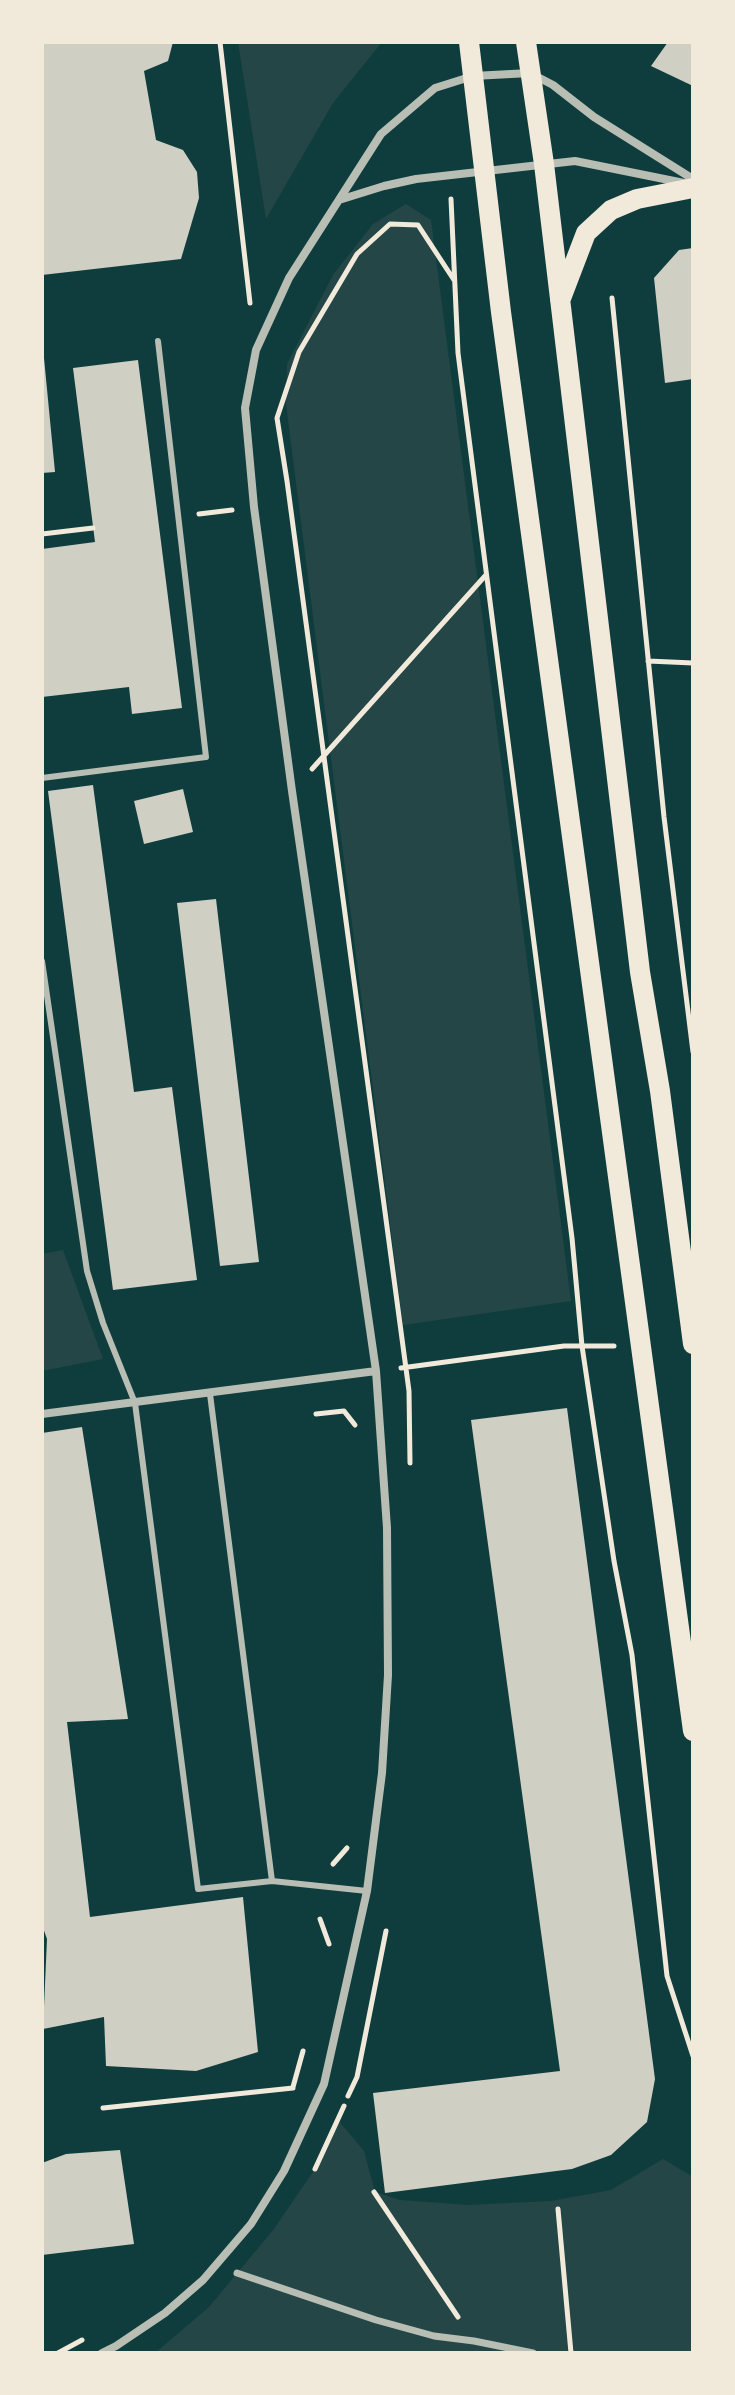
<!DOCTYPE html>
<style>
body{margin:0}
#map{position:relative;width:735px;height:2395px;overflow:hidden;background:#0f3d3e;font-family:Rubik,sans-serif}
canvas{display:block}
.frame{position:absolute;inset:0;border:44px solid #f1e9da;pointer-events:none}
</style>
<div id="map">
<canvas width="735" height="2395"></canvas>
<div class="frame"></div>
</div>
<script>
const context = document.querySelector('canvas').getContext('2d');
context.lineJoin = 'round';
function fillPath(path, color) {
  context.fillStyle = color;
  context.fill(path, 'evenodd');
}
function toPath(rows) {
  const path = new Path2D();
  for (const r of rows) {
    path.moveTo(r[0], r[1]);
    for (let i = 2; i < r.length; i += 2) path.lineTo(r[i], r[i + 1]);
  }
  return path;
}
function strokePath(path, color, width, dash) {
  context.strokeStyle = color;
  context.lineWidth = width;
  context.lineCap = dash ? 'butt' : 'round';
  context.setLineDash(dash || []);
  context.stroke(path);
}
const green = toPath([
 [238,42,382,42,333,103,266,219],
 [406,204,431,220,571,1301,403,1325,286,404,287,364,333,275,373,224],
 [63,1250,103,1359,42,1371,42,1254],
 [338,2120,364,2151,375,2192,400,2200,468,2205,551,2201,611,2190,663,2159,693,2177,693,2353,155,2353,209,2307,274,2229,321,2160]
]);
const building = toPath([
 [42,42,173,42,168,61,144,71,156,140,183,150,197,172,199,198,181,259,42,275],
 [668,42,693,42,693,86,651,66],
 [693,248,693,379,665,383,654,278,679,250],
 [42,358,44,358,55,472,42,473],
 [138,360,182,708,132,714,129,687,42,697,42,549,95,542,73,368],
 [93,785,134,1092,172,1087,197,1280,113,1290,48,791],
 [183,789,193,832,144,844,134,801],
 [216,899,259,1262,220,1266,177,903],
 [567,1408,655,2079,647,2122,611,2155,572,2169,385,2193,373,2093,560,2071,471,1420],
 [82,1427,128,1719,67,1722,90,1917,243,1897,258,2052,196,2071,106,2066,104,2017,43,2029,47,1939,42,1925,42,1433],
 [120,2150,134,2244,42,2255,42,2163,66,2154]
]);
const path = toPath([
 [220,42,250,303],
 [451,199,458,353,572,1238,582,1346,614,1561,632,1655,667,1976,693,2056],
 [612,298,664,817,693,1052],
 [199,514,232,510],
 [42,534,93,528],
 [648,661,693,663],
 [312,769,485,576],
 [401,1368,564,1346,614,1346],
 [316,1414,344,1411,355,1425],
 [410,1463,409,1391,287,481,277,418,299,352,357,254,390,224,418,225,454,280],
 [333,1864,347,1848],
 [320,1919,329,1944],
 [293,2087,303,2051],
 [348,2096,357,2077,386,1931],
 [103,2108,293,2088],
 [315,2169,344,2106],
 [374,2192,458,2317],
 [558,2209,571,2353],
 [58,2353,82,2340]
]);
const service = toPath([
 [42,778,206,757,158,341],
 [42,961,87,1271,103,1323,135,1403,198,1889,272,1881,367,1891],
 [210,1394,272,1881]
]);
const pedestrian = toPath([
 [237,2273,376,2320,434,2336,474,2341,533,2353]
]);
const minor = toPath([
 [339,200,384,186,416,179,575,161,684,183],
 [42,1414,376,1371],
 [102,2353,116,2346,165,2313,203,2280,251,2224,284,2171,324,2084,367,1891,382,1773,388,1675,387,1528,376,1371,292,791,254,507,245,408,256,350,289,278,381,134,435,88,473,76,530,73,553,85,594,117,693,179]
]);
const primary = toPath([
 [469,42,501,312,693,1731],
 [526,42,544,164,640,972,660,1091,693,1344],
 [560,301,586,233,611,210,637,199,693,188]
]);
fillPath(green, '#244646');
fillPath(building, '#cfcfc3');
strokePath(path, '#f1e9da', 5);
strokePath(service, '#b8beb3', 6);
strokePath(pedestrian, '#b8beb3', 7);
strokePath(minor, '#b8beb3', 8);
strokePath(primary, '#f1e9da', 20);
</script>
